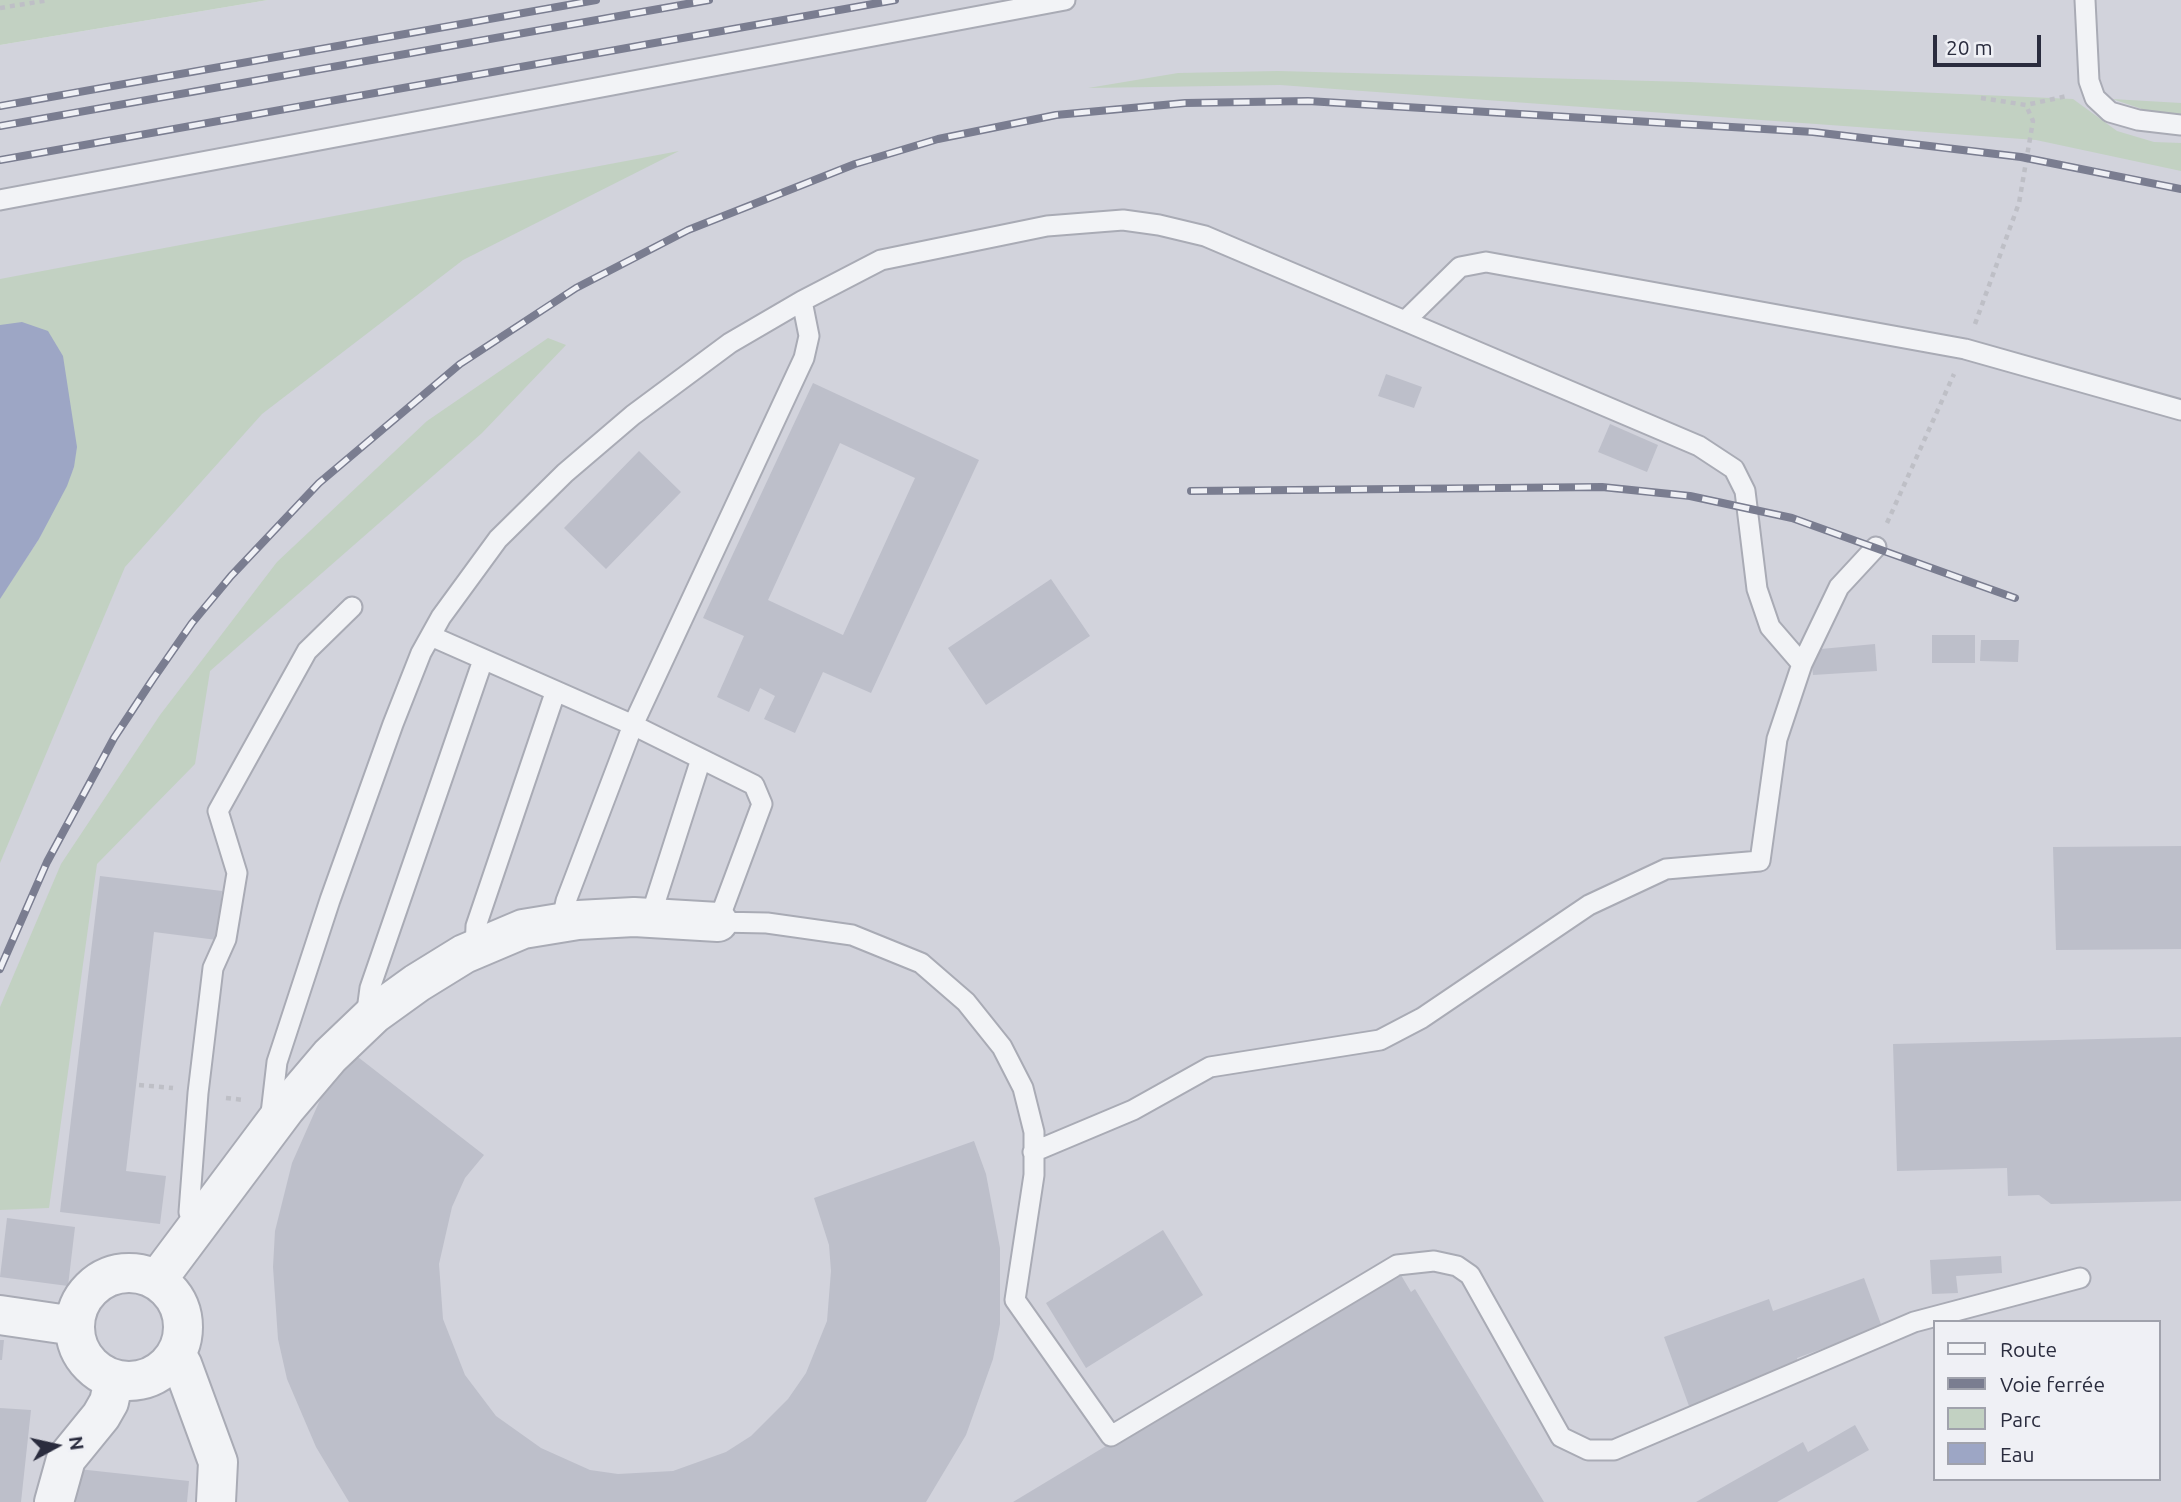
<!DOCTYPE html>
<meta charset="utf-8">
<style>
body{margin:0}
#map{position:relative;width:2181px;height:1502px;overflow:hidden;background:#e0e1e8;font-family:Ubuntu,sans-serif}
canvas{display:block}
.legend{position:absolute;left:1933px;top:1320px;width:228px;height:161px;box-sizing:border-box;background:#eff0f5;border:2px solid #a0a2ac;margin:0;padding:9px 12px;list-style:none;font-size:21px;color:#2a2c3e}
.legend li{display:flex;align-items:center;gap:14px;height:35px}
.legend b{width:35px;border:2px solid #a0a2ac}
.north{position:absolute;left:21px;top:1411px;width:70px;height:70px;-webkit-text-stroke:5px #eff0f5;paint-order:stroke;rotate:82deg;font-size:19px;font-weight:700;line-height:28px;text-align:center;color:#2a2c3e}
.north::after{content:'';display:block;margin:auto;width:24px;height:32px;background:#2a2c3e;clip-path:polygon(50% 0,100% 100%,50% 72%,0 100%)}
.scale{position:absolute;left:1933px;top:35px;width:108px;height:32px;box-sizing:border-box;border:4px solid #2a2c3e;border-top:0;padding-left:9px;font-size:21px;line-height:24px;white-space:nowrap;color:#2a2c3e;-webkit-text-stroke:5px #eff0f5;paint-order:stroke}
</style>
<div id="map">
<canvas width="2181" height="1502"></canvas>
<ul class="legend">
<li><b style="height:9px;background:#f2f3f6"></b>Route</li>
<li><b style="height:9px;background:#7a7d90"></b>Voie ferrée</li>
<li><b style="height:19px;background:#c2d1c2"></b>Parc</li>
<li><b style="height:19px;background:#9da6c5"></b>Eau</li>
</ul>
<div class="north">N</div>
<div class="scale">20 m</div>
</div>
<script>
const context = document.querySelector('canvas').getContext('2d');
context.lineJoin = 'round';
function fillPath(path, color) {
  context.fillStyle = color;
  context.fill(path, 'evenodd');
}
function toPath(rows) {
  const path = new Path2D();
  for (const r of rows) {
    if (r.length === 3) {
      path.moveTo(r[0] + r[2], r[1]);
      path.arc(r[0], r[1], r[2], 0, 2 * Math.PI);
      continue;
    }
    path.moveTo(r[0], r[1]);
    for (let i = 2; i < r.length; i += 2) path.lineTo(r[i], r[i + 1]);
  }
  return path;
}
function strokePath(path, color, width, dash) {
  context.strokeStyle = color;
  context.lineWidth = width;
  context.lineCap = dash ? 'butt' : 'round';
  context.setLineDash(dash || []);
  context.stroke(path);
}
const built = toPath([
 [268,0,2181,0,2181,1502,0,1502,0,45],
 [1934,1322,2158,1322,2158,1479,1934,1479]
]);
const green = toPath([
 [0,0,268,0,0,45],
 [1278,71,1689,82,2073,99,2117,131,2154,142,2181,143,2181,171,2036,140,1280,85,1088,88,1178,73],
 [2112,99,2181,103,2181,118,2169,118],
 [679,151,463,260,262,414,125,567,0,863,0,598,39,539,74,467,0,328,0,279],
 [548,338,566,345,482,433,210,671,195,764,97,864,49,1208,0,1210,0,1007,61,864,160,715,277,562,427,421]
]);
const water = toPath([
 [22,322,48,331,63,356,77,447,74,467,67,486,39,539,0,599,0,325]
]);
const building = toPath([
 [1386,374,1422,387,1414,408,1378,396],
 [813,383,979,460,871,693,823,672,795,733,764,719,775,696,760,688,749,712,717,697,744,636,703,618],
 [840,443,915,478,843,635,768,600],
 [1610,424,1658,445,1647,472,1598,452],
 [639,451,681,492,606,569,564,528],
 [1051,579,1090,636,986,705,948,648],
 [1932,635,1975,635,1975,663,1932,663],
 [1981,640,2019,640,2018,662,1980,661],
 [1875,644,1877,671,1813,675,1810,650],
 [2181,846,2181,949,2056,950,2053,847],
 [100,876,222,891,217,940,154,932,126,1171,166,1176,160,1224,60,1212],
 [2181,1037,2181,1201,2051,1204,2039,1195,2008,1196,2007,1168,1897,1171,1893,1044],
 [354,1054,484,1155,465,1178,452,1207,439,1264,443,1319,465,1375,496,1416,541,1448,590,1470,618,1474,673,1471,726,1452,751,1436,788,1399,806,1373,827,1321,831,1271,829,1245,814,1198,974,1141,986,1174,1000,1248,1000,1324,993,1359,966,1435,926,1502,349,1502,316,1447,287,1379,278,1339,273,1267,275,1231,292,1163,320,1100,337,1073],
 [7,1218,75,1227,68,1286,0,1277],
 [1163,1230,1203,1295,1086,1368,1046,1303],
 [2001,1256,2002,1273,1956,1276,1958,1293,1932,1294,1930,1260],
 [1398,1270,1411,1292,1415,1289,1544,1502,1013,1502],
 [1864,1278,1882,1327,1797,1358,1799,1366,1689,1406,1664,1337,1769,1299,1773,1311],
 [0,1340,4,1340,2,1360,0,1360],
 [0,1408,31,1410,21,1502,0,1502],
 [1855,1425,1869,1450,1777,1502,1696,1502,1803,1442,1808,1452],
 [78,1469,189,1481,187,1502,73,1502]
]);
const path = toPath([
 [0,8,49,0],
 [1981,98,2026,105,2067,96],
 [1975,324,2019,203,2033,121,2026,105],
 [1887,523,1954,374],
 [139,1085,173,1088],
 [226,1098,244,1100],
 [189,1300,193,1325]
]);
const lane = toPath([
 [2085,0,2089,81,2095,98,2110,112,2138,120,2181,125],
 [0,200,1065,0],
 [1405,321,1460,267,1486,262,1965,349,2181,410],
 [431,636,633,725,754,785,762,804,718,922,767,923,852,935,921,963,966,1002,1002,1047,1023,1088,1034,1132,1034,1175,1015,1300,1111,1436,1397,1265,1434,1261,1457,1266,1470,1275,1561,1437,1588,1450,1614,1450,1914,1322,2080,1278],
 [650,918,701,759],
 [561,923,566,901,633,725,804,358,809,336,802,301],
 [475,950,476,926,555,693],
 [366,1018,370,988,483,660],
 [270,1122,277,1062,330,900,393,724,421,653,441,617,498,539,565,473,633,415,730,343,802,301,881,260,1047,226,1123,220,1159,225,1205,236,1699,446,1734,469,1745,491,1757,589,1770,627,1802,664],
 [1033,1152,1133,1110,1210,1067,1380,1040,1422,1018,1589,905,1666,869,1760,861,1777,739,1802,664,1839,587,1876,547],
 [201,1222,189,1212,198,1093,213,968,226,939,237,873,218,811,307,651,352,607]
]);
const street = toPath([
 [129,1327,54],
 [157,1280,285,1109,330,1056,374,1014,417,983,464,954,523,929,578,920,634,917,718,922],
 [0,1315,75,1326],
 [174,1357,182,1364,218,1462,216,1502],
 [54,1502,66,1459,101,1416,109,1402,114,1379]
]);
const rail = toPath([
 [0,106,596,0],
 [0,126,709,0],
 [0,160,895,0],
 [1191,491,1602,487,1690,496,1792,518,2015,598],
 [0,969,47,862,114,738,153,679,192,623,231,576,319,483,460,364,576,288,688,230,855,164,938,139,1056,115,1185,103,1308,101,1813,132,2021,157,2181,189]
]);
fillPath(built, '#d2d3dc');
fillPath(green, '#c2d1c2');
fillPath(water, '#9da6c5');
fillPath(building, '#bdbfca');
strokePath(lane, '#a9abb5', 23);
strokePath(street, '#a9abb5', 42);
strokePath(path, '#bebfc6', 4.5, [5, 5]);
strokePath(lane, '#f2f3f6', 19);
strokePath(street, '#f2f3f6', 38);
strokePath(rail, '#7a7d90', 8);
strokePath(rail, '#eff0f5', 5, [16]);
</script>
